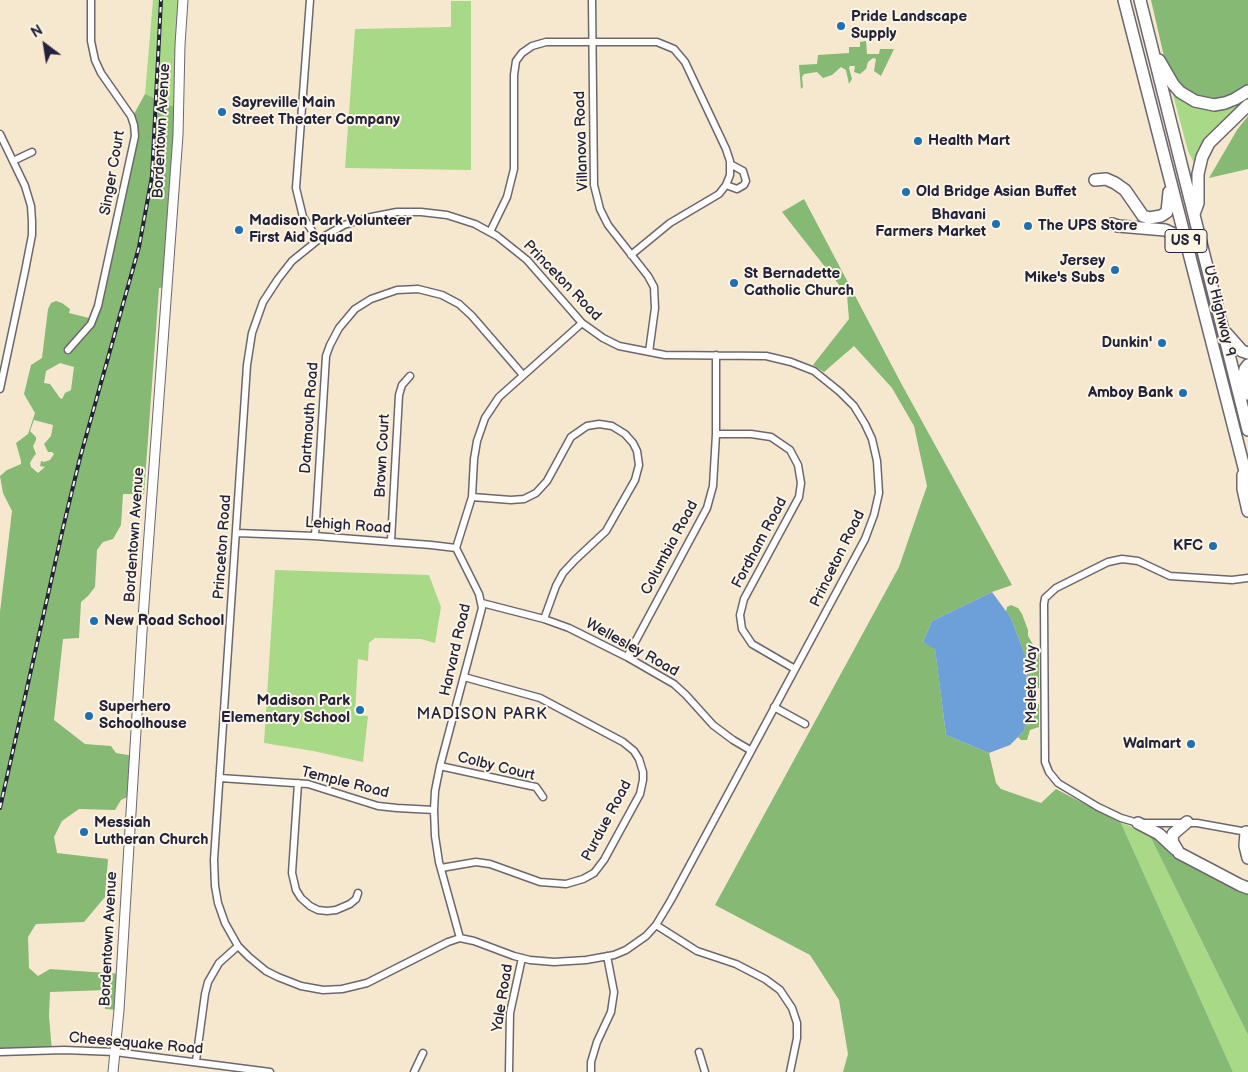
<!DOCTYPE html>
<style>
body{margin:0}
#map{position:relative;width:1248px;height:1072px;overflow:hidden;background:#f6e8cf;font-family:"Balsamiq Sans",sans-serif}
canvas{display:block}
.north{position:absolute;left:20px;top:20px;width:50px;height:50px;-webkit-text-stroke:4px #fcf5e5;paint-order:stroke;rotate:329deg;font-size:14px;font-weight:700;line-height:20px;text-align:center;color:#22223b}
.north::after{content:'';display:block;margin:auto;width:18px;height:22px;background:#22223b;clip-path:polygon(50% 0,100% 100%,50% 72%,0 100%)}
</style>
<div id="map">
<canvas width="1248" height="1072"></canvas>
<div class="north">N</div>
</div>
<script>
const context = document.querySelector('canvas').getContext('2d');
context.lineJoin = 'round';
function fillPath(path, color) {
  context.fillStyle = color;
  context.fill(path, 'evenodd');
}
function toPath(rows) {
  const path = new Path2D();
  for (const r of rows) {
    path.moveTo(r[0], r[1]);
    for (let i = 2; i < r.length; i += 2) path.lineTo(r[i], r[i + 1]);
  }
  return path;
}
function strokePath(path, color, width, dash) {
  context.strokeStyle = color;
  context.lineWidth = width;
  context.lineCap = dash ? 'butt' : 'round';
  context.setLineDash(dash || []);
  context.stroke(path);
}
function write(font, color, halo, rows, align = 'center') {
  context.font = font + ' "Balsamiq Sans",sans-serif';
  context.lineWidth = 4;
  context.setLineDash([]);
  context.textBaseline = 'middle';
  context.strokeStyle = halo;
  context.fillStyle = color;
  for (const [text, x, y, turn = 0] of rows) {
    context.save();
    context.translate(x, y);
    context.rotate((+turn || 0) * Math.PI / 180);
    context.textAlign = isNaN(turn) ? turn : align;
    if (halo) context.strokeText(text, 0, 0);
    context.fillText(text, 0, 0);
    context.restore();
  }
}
const green = toPath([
 [153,0,183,0,179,109,145,94],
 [451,1,471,1,471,170,345,168,355,29,451,27],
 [1171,87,1183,99,1206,109,1246,101,1204,140,1194,163,1188,151],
 [275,570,429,575,441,607,435,643,421,639,375,638,369,643,368,661,358,659,355,715,368,716,363,762,313,751,264,743],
 [1121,823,1148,832,1248,1035,1248,1072,1233,1072]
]);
const forest = toPath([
 [1151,0,1248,0,1248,84,1244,89,1226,99,1203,101,1181,87,1165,61],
 [866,41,867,54,879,54,880,49,894,49,881,76,874,71,876,59,873,58,868,62,866,69,860,74,854,72,855,66,850,66,849,68,852,79,849,84,846,70,841,67,832,75,823,78,817,72,804,74,802,77,803,87,801,89,799,65,817,64,818,55,849,53,849,47,860,47,860,42],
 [145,94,179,109,166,287,159,288,144,494,123,494,121,525,113,539,103,542,97,550,95,587,88,596,81,602,79,638,63,639,54,720,85,744,111,746,116,753,134,756,132,795,121,800,115,810,79,809,62,821,54,837,57,853,108,859,105,897,84,922,36,924,28,937,29,968,38,976,50,969,121,974,119,1010,105,1009,106,990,50,992,49,1016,52,1051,0,1052,0,612,12,511,3,493,0,476,7,470,21,464,21,461,16,443,28,434,35,413,24,394,31,365,42,358,48,309,51,303,56,301,62,303,70,309,69,313,93,319,134,145,134,114],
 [60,363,74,367,71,390,65,393,62,399,60,398,50,384,44,383,46,371],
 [34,420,53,425,51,436,44,444,48,452,52,452,54,454,50,460,44,462,41,461,40,466,45,467,38,473,31,467,30,463,34,456,36,454,33,446,36,440,36,437,30,431],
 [1248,116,1248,169,1209,178,1237,130],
 [804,199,901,383,1012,585,992,592,932,621,923,642,935,648,946,735,989,753,996,783,1001,789,1041,803,1056,789,1121,823,1233,1072,843,1072,848,1054,839,1000,810,955,715,905,899,567,927,486,914,426,892,388,854,346,824,372,813,365,849,319,847,295,782,212],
 [1011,605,1018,608,1022,614,1028,630,1028,636,1039,655,1039,688,1028,688,1025,655,1011,618,1006,612,1007,607],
 [1029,704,1039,704,1039,727,1030,730,1027,740,1021,740,1018,737,1024,731],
 [1148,832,1159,835,1187,865,1248,893,1248,1035]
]);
const water = toPath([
 [992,592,1011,618,1025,655,1029,707,1024,731,1010,745,989,753,946,735,935,649,923,642,932,621]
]);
const street = toPath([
 [310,0,296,188,303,217,318,240],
 [592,0,594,185,600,209,608,225,648,276,654,287,655,308,649,352],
 [0,134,25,186,31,206,32,221,32,235,25,271,0,389],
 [13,161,32,152],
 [726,185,737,189,744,185,746,181,743,171,730,164],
 [397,212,421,212,447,215,475,224,497,236,527,260,582,323,603,338,619,346,665,355,766,356,791,362,814,371,840,392,854,406,865,424,872,439,877,461,879,493,874,515,865,539,671,900,656,925,646,936,626,950,614,955,586,960,554,962,530,960,514,956,474,941,460,938,448,942,367,983,342,989,323,990,301,986,278,977,266,971,249,957,238,946,225,923,218,903,215,886,214,860,247,365,252,333,263,302,278,279,292,261,318,240,344,225,366,218,397,212],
 [490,232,507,197,514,169,514,75,516,61,522,53,532,46,546,42,657,42,674,49,685,62,726,149,730,161,730,175,726,185,719,194,670,223,631,255],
 [68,350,91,324,98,306,135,136,134,125,131,116,101,73,95,60,91,41,91,0],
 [716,434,751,434,771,437,790,450,798,465,801,483,799,497,744,599,740,615,742,629,752,644,795,669],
 [472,497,511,500,524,499,536,493,547,481,571,437,587,426,599,424,612,426,625,434,633,443,637,451,639,465,635,480,606,531,575,560,563,573,556,586,544,619],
 [237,533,315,536,431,545,456,548],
 [315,536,326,356,330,345,339,328,355,309,371,299,397,290,418,289,442,295,459,304,472,316,523,375],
 [391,541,399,395,402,385,410,376],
 [482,603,544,619,569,628,627,657,674,684,686,695,713,725,733,740,750,750],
 [627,657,707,508,713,486,716,434,716,355],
 [774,707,805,724],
 [440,766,531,786,536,787,543,797],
 [220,778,308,784,378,806,397,808,434,810],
 [298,783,292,873,296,890,301,898,310,906,318,910,327,911,336,910,350,904,356,899,358,893],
 [1247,832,1197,823,1138,823,1121,818,1098,807,1058,783,1049,772,1045,762,1044,604,1045,598,1056,588,1108,562,1122,559,1138,561,1170,576,1232,580,1248,578],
 [441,868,476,862,490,864,540,882,566,884,583,879,594,873,604,860,640,794,643,780,643,772,639,759,634,751,623,742,540,698,464,677],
 [656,925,697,951,736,964,765,979,780,990,792,1008,797,1023,797,1038,790,1072],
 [460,938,439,862,435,836,434,810,435,791,440,766,482,608,479,594,456,548,472,497,474,459,477,441,485,418,499,397,582,323],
 [0,1052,64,1050,115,1052,270,1072],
 [699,1052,705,1072],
 [196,1061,205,994,208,982,219,963,238,946],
 [414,1072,423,1053],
 [509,1072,510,1013,522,958],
 [591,1072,591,1062,597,1042,611,1012,614,992,607,956]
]);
const secondary = toPath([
 [113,1072,119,1010,142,632,178,135,180,45,183,0]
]);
const highway = toPath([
 [1124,0,1248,483],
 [1140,0,1248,430],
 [1159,60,1173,84,1180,92,1195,101,1214,105,1225,103,1235,99,1248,91],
 [1095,180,1106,179,1115,183,1125,190,1143,216,1149,218,1161,216,1167,212,1169,192],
 [1194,214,1198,203,1198,174,1202,157,1209,143,1248,105],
 [1112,224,1118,226,1165,230,1185,239],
 [1226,333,1242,351,1248,353],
 [1246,394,1243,379,1245,369,1248,365],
 [1243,475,1243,489,1248,511],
 [1187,822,1173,834,1172,841,1179,853,1240,885,1248,888],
 [1138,823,1159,834,1175,849],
 [1246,832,1245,846,1248,858]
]);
const rail = toPath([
 [0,808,63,528,80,458,139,247,152,176,161,0]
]);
const markers = [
 [841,26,5,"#1f6fb2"],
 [222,112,5,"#1f6fb2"],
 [918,141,5,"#1f6fb2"],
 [906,192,5,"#1f6fb2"],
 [996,224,5,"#1f6fb2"],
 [1028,226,5,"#1f6fb2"],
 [239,230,5,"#1f6fb2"],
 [1115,270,5,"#1f6fb2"],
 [734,283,5,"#1f6fb2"],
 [1162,343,5,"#1f6fb2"],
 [1183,393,5,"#1f6fb2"],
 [1213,546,5,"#1f6fb2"],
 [94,621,5,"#1f6fb2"],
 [360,710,5,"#1f6fb2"],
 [89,716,5,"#1f6fb2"],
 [1191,744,5,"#1f6fb2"],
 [84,832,5,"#1f6fb2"]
];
const shields = [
 [1186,241,42]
];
const shieldNames = [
 ["US 9",1186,241]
];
const poiNames = [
 ["Pride Landscape",851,17],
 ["Supply",851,34],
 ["Sayreville Main",232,103],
 ["Street Theater Company",232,120],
 ["Health Mart",928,141],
 ["Old Bridge Asian Buffet",916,192],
 ["Bhavani",986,215,"right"],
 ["Farmers Market",986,232,"right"],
 ["Madison Park Volunteer",249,221],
 ["First Aid Squad",249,238],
 ["The UPS Store",1038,226],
 ["Jersey",1105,261,"right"],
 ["Mike's Subs",1105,278,"right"],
 ["St Bernadette",744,274],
 ["Catholic Church",744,291],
 ["Dunkin'",1152,343,"right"],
 ["Amboy Bank",1173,393,"right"],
 ["KFC",1203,546,"right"],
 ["New Road School",104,621],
 ["Madison Park",350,701,"right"],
 ["Elementary School",350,718,"right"],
 ["Superhero",99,707],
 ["Schoolhouse",99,724],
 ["Walmart",1181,744,"right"],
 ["Messiah",94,823],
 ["Lutheran Church",94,840]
];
const streetNames = [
 ["Bordentown Avenue",162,131,-87],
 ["Villanova Road",582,141,-92],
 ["Singer Court",113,173,-80],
 ["Princeton Road",562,281,46],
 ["US Highway 9",1219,311,76],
 ["Dartmouth Road",310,418,-86],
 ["Brown Court",383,456,-87],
 ["Lehigh Road",348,526,4],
 ["Bordentown Avenue",135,535,-86],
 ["Fordham Road",760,543,-62],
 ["Princeton Road",223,547,-86],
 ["Columbia Road",670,548,-62],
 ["Princeton Road",838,559,-64],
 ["Wellesley Road",632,648,29],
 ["Harvard Road",456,650,-77],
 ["Meleta Way",1032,684,-90],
 ["Colby Court",496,767,14],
 ["Temple Road",345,783,14],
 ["Purdue Road",607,821,-62],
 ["Bordentown Avenue",109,939,-87],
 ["Yale Road",503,998,-81],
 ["Cheesequake Road",136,1044,5]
];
const neighbourhoodNames = [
 ["MADISON PARK",482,715]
];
fillPath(green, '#a8d987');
fillPath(forest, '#86b974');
fillPath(water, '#6da0d8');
strokePath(street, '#6c676f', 9);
strokePath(secondary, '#6c676f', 11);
strokePath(highway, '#6c676f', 14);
strokePath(street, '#fff', 6);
strokePath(secondary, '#fff', 9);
strokePath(highway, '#fff', 11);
strokePath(rail, '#22223b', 4);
strokePath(rail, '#fcf5e5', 2, [5.5]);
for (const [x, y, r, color] of markers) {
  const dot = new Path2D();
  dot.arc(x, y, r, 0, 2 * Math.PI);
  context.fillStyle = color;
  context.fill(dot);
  strokePath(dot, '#fcf5e5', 2);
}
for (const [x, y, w] of shields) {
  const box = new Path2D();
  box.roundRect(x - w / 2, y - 11.5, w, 23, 4);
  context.fillStyle = '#fcf5e5';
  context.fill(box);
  strokePath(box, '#22223b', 1);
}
write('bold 14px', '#22223b', null, shieldNames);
write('bold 15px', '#22223b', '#fcf5e5', poiNames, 'left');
write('15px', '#22223b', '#fcf5e5', streetNames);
context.letterSpacing = '1px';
write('16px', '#22223b', '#fcf5e5', neighbourhoodNames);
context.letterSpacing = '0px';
</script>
